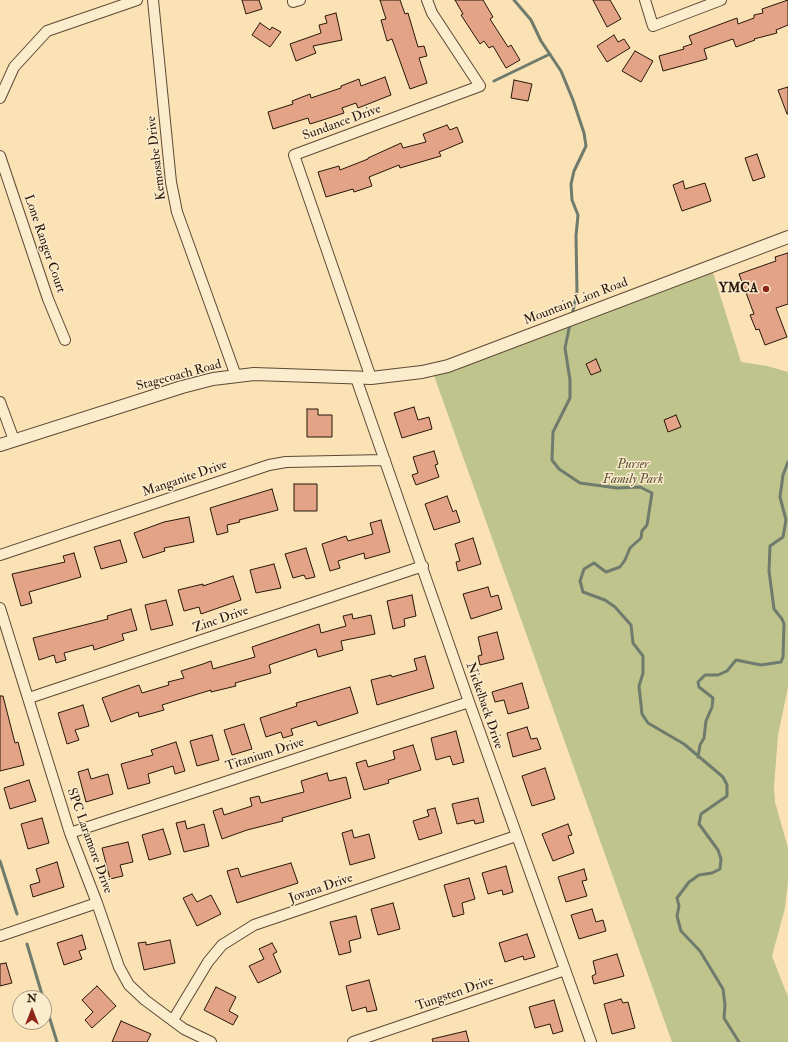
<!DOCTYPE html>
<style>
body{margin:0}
#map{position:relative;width:788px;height:1042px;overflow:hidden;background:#fae2b4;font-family:"IM FELL Double Pica",serif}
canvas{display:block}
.north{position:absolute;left:12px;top:990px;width:40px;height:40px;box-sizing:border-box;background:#fcecce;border:1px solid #a79680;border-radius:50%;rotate:0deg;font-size:11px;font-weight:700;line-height:16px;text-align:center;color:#28160a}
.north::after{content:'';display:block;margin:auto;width:14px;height:18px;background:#8f2418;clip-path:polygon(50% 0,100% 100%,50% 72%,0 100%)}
</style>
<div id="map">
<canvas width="788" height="1042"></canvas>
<div class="north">N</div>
</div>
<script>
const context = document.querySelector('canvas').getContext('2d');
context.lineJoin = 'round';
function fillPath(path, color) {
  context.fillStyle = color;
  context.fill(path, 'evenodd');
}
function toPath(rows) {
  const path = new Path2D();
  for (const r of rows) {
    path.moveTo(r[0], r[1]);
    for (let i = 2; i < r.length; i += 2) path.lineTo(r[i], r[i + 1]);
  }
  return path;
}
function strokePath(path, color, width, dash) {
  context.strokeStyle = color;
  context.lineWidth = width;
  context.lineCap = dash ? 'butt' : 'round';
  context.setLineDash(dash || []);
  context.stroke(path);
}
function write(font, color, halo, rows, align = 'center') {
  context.font = font + ' "IM FELL Double Pica",serif';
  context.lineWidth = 3;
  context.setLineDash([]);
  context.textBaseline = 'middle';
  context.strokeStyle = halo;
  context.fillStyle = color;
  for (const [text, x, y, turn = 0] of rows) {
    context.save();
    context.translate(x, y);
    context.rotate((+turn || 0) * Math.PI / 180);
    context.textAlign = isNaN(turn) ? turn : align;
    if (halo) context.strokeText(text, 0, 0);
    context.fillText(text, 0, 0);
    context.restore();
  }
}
const green = toPath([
 [711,266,741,362,767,366,788,372,788,687,778,735,774,787,775,802,788,848,788,881,785,908,772,956,788,997,788,1042,672,1042,432,370]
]);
const stream = toPath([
 [514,0,531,20,541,41,561,71,573,100,584,133,586,146,574,171,571,184,572,200,578,215,576,236,577,293,572,315],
 [494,81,550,54],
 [570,324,565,348,570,380,570,398,553,432,552,460,559,469,580,483,617,488,640,487,652,493,647,525,642,531,641,538,630,548,625,560,620,567,606,572,594,563,584,569,580,581,583,592,605,600,615,607,631,625,633,643,643,656,643,673,639,686,642,714,648,723,684,744,723,777,727,785,727,796,701,814,699,824,718,850,721,859,720,869,712,873,699,875,689,882,677,898,679,906,677,916,681,931,700,951,723,989,725,1005,724,1018,739,1042],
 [698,757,700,745,704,738,706,721,712,707,713,698,699,687,698,682,705,675,718,675,727,671,736,660,761,665,781,662,783,657,784,624,782,619,774,609,769,571,770,546,783,537,786,520,780,497,783,475,788,462],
 [0,861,17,914],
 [27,944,43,998],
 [44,1000,57,1042]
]);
const building = toPath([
 [242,0,259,0,262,9,246,14,242,0],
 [380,0,400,0,405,14,408,13,418,47,424,46,427,56,419,58,427,83,410,89,392,39,387,41,381,20,386,19,380,0],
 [455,0,483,0,493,17,490,19,508,47,511,45,520,60,506,68,493,46,489,48,484,41,480,44,461,15,463,14,455,0],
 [593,0,610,0,621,19,607,27,593,0],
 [788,0,788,25,776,30,777,33,754,39,755,40,736,47,733,39,704,49,707,59,663,71,659,56,684,49,683,47,692,44,689,36,737,18,738,24,754,18,754,15,763,13,762,9,788,0],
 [336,13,342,40,313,46,316,53,296,61,290,44,321,33,319,25,327,23,325,16,336,13],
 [260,23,270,30,272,27,281,32,270,47,252,35,260,23],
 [614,35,618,42,624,39,630,48,607,62,597,46,614,35],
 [635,51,653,61,641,82,622,71,635,51],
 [385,77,391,95,358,108,356,103,342,108,344,113,326,119,310,124,308,118,273,129,268,112,293,104,292,101,310,94,311,98,341,88,341,86,359,79,361,86,385,77],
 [514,80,532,84,528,101,511,98,514,80],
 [788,87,788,114,787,114,778,90,788,87],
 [447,125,450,130,457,127,463,142,439,152,441,156,400,168,399,165,369,177,372,186,354,192,353,189,326,197,318,172,339,166,340,170,368,159,368,158,401,143,403,148,426,142,423,134,447,125],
 [757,154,765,177,753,181,745,158,757,154],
 [683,181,685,189,705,183,711,201,682,211,673,185,683,181],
 [788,253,788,304,776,308,787,337,765,345,759,329,756,330,750,315,754,314,739,274,776,261,775,257,788,253],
 [596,359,601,371,591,375,586,364,596,359],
 [414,407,418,420,429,417,432,429,402,438,394,413,414,407],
 [307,409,318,409,318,415,332,415,332,437,307,437,307,409],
 [676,415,681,427,668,432,664,420,676,415],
 [434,451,438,464,435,465,439,477,416,485,412,475,418,473,413,457,434,451],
 [294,484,317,484,317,511,294,511,294,484],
 [272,489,278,510,239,520,240,522,227,525,228,532,217,535,210,508,272,489],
 [447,496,453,512,456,510,460,522,434,530,425,504,447,496],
 [189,517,194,542,164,548,165,551,143,558,134,533,164,522,189,517],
 [381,520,390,552,365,559,364,553,338,561,340,568,330,571,322,544,346,536,348,541,373,534,370,523,381,520],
 [473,538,481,564,458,571,456,562,460,561,455,544,473,538],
 [120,540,127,562,101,569,94,547,120,540],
 [306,548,315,577,306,579,304,575,293,578,285,554,306,548],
 [74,553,81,577,29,592,32,603,21,606,12,574,65,562,63,556,74,553],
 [274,564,281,588,256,593,250,570,274,564],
 [233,576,241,600,201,614,199,607,184,611,178,590,203,584,203,586,233,576],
 [488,587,491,597,498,595,502,609,471,619,463,594,488,587],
 [412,595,416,616,404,619,405,626,393,629,387,601,412,595],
 [166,600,173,625,151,630,145,605,166,600],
 [131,609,137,630,122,634,124,640,94,650,93,645,64,653,66,660,56,663,54,655,39,660,33,638,108,619,107,616,131,609],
 [352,614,353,619,371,615,375,634,341,641,343,650,318,657,316,649,269,665,271,673,235,683,236,686,211,692,211,690,162,705,164,710,139,717,138,712,111,722,102,698,139,685,142,693,169,685,168,682,184,678,181,671,203,664,211,661,213,669,255,657,252,647,319,624,321,633,346,626,343,616,352,614],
 [497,632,504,659,480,665,478,656,482,655,478,637,497,632],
 [425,656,434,688,377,705,371,680,391,675,392,677,417,670,414,659,425,656],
 [522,683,529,708,508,714,504,700,495,702,492,692,522,683],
 [350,687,358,713,318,726,316,721,291,729,293,735,283,738,281,732,266,737,260,718,297,706,296,703,350,687],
 [0,696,3,696,15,743,18,742,24,765,0,771,0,696],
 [83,705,89,726,75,730,79,740,67,744,58,713,83,705],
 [244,724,252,749,232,755,224,730,244,724],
 [527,727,531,739,537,738,541,749,513,757,507,733,527,727],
 [456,731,464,762,453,765,450,756,436,760,431,738,456,731],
 [212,735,219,760,197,766,190,741,212,735],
 [176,742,185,771,175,774,173,766,148,774,150,783,128,789,121,764,153,755,151,750,176,742],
 [413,745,421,770,388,780,389,783,364,790,356,763,366,760,368,767,395,759,393,751,413,745],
 [545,768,555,799,532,806,522,776,545,768],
 [88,769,91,779,108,774,113,794,86,802,78,772,88,769],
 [327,773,329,781,346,777,351,798,282,818,283,821,247,830,222,839,213,811,222,808,224,815,252,806,250,798,259,796,261,803,304,792,301,781,327,773],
 [29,780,36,801,10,809,4,788,29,780],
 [478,798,484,822,475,824,474,820,457,824,452,804,478,798],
 [435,808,442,833,419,840,413,821,429,816,427,810,435,808],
 [42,818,49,843,28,849,21,824,42,818],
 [185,821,187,829,204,824,209,846,184,852,176,823,185,821],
 [568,824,572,835,568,836,574,853,553,861,542,834,568,824],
 [163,829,171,854,149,860,142,835,163,829],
 [352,830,354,838,369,834,375,858,350,865,342,833,352,830],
 [128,842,133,862,120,865,123,876,110,879,102,848,128,842],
 [57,862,64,887,33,897,30,885,40,882,36,869,57,862],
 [291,863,298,883,237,903,227,871,238,868,241,877,291,863],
 [506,866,513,892,503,895,502,890,488,894,482,873,506,866],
 [584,869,587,880,582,881,587,896,566,902,558,877,584,869],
 [469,878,475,899,462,903,464,914,453,917,444,885,469,878],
 [192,894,197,902,211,895,221,914,197,926,183,898,192,894],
 [393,903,400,929,378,935,371,909,393,903],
 [592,909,596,922,603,920,606,931,579,939,571,915,592,909],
 [356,916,361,938,349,941,351,952,339,955,330,922,356,916],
 [527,934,535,957,524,960,523,956,505,962,499,943,527,934],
 [82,935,86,949,79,951,82,959,64,965,57,943,82,935],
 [170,940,175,963,144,970,138,943,146,942,146,945,170,940],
 [272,943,277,952,273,954,281,972,258,983,249,966,264,959,259,949,272,943],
 [617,954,624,976,594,984,592,976,596,974,593,961,617,954],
 [6,963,12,983,0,986,0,964,6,963],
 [369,980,377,1010,367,1012,366,1007,352,1011,346,986,369,980],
 [97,986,116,1006,92,1028,85,1020,93,1012,82,1000,97,986],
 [216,987,236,997,229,1011,238,1016,233,1025,204,1010,216,987],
 [621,999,623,1003,628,1002,635,1028,612,1034,604,1004,621,999],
 [554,1000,563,1031,553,1034,550,1024,535,1028,529,1007,554,1000],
 [121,1021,151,1034,147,1042,112,1042,121,1021],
 [466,1031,469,1042,433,1042,432,1039,466,1031]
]);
const minor = toPath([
 [153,0,171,182,177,212,236,376],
 [293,0,293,2,300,0],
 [645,0,653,26,721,0],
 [0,98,14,67,47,31,137,0],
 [0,156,48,299,65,340],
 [356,378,469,702,591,1042],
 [371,378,294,155,480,86,432,13,427,0],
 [0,402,14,440],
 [0,555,269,465,286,462,385,460],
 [0,608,70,833,97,903,119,967,129,985,145,1000,184,1029,211,1042],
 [29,698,423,566],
 [70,833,469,702],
 [0,936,97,903],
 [173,1020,208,962,222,945,254,925,516,836],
 [353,1042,565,970]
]);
const tertiary = toPath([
 [0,445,182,387,213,379,254,374,371,378,422,372,448,366,788,237]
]);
const markers = [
 [766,289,4,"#8f2418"]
];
const streetNames = [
 ["Sundance Drive",342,123,-20],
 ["Kemosabe Drive",157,158,-97],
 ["Lone Ranger Court",44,244,71],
 ["Mountain Lion Road",576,302,-21],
 ["Stagecoach Road",179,376,-15],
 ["Manganite Drive",185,479,-19],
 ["Zinc Drive",221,620,-19],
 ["Nickelback Drive",484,706,71],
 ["Titanium Drive",265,755,-18],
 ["SPC Laramore Drive",89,841,70],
 ["Jovana Drive",321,889,-19],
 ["Tungsten Drive",455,994,-19]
];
const poiNames = [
 ["YMCA",758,289]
];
const parkNames = [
 ["Purser",633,465],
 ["Family Park",633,480]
];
fillPath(green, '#bfc38c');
strokePath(stream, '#6f7b6c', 3);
fillPath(building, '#e2a387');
strokePath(building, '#28160a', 1);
strokePath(minor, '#5c4934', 12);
strokePath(tertiary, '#5c4934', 14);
strokePath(minor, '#fcecce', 10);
strokePath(tertiary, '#fcecce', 12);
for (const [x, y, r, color] of markers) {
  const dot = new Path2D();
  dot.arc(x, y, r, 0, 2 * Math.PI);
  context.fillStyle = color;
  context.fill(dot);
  strokePath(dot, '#fcecce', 1.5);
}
write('13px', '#28160a', '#fcecce', streetNames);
write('bold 13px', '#28160a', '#fcecce', poiNames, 'right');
write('italic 13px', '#5d5338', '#fcecce', parkNames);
</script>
